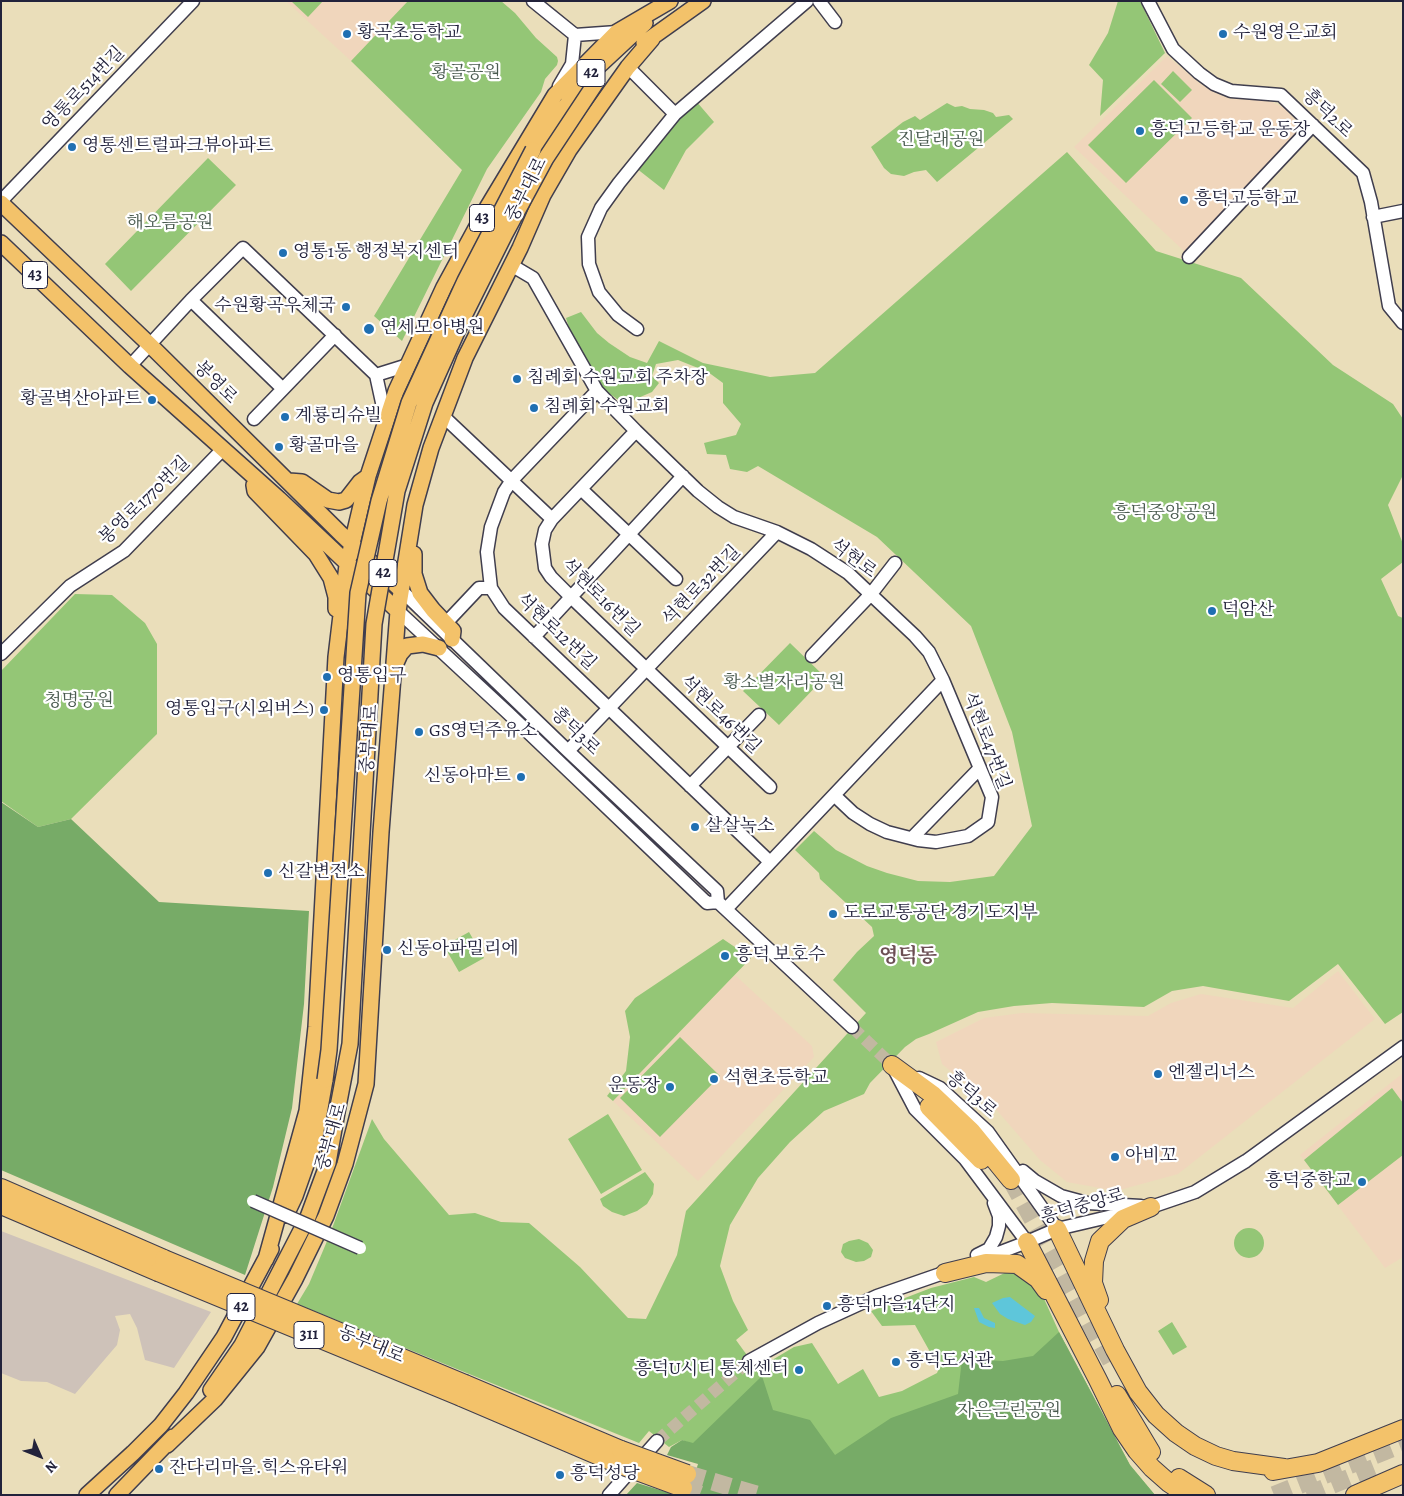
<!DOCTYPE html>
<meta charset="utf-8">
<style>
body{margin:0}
#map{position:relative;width:1404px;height:1496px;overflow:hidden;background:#eadeba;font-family:Alegreya,serif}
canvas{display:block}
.frame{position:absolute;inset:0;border:2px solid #22223b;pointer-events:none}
.north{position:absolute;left:15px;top:1431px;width:50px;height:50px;-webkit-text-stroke:4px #fff;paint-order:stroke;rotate:134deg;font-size:14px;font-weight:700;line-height:20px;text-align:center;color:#22223b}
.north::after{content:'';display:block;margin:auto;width:18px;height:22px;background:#22223b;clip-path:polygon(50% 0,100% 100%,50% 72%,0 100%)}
</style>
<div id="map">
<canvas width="1404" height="1496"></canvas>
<div class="frame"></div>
<div class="north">N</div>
</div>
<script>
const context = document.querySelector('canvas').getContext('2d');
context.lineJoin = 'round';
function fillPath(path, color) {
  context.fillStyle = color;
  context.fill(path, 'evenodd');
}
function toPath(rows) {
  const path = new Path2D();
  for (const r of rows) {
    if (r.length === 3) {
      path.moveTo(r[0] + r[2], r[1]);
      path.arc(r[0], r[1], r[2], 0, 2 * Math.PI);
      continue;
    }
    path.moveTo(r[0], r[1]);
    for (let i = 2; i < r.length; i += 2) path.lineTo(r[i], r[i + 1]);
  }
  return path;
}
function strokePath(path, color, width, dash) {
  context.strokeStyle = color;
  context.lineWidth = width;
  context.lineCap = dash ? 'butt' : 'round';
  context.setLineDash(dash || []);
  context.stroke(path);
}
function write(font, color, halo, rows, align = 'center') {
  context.font = font + ' Alegreya,"Noto Serif KR",serif';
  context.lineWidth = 4.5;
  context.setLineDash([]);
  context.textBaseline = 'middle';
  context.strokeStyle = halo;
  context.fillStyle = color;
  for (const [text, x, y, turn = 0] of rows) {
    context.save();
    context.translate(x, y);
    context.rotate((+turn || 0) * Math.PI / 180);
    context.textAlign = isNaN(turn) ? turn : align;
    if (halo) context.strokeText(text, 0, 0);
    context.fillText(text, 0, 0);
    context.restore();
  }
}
const built = toPath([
 [286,1,408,1,351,61],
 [1167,56,1199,83,1215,93,1230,99,1259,100,1272,102,1284,108,1304,130,1187,254,1074,147],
 [1338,971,1375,1019,1178,1174,1116,1191,1067,1182,1040,1160,994,1107,942,1064,936,1042,984,1018,1022,1013,1148,1016,1171,1003,1201,994,1293,1008],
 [735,975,812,1046,814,1057,698,1181,613,1101],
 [1403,1073,1403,1257,1385,1268,1300,1155]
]);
const industrial = toPath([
 [1,1231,211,1312,174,1368,145,1360,137,1328,130,1314,115,1316,120,1330,117,1345,75,1394,47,1382,21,1381,1,1373]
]);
const green = toPath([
 [291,1,323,1,308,17],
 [408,1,501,1,515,13,536,38,557,57,558,61,557,65,545,79,541,92,487,169,402,341,374,316,462,170,351,61],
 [1118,1,1140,1,1165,53,1100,116,1103,80,1089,65,1108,33],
 [1173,71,1192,90,1180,102,1161,84],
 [1154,80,1192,118,1126,183,1088,145],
 [696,101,714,122,686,150,664,190,636,168,677,116],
 [947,103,955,107,962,106,970,109,984,110,993,113,996,117,1009,115,1013,119,937,182,926,170,914,172,904,176,891,174,884,168,871,147,903,122,915,116,920,120],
 [1067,152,1156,251,1241,278,1333,365,1393,404,1403,419,1403,475,1388,505,1403,544,1403,562,1381,579,1398,616,1403,618,1403,1012,1385,1024,1338,964,1289,1001,1203,986,1172,991,1144,1007,1052,1003,1014,1006,978,1012,929,1034,916,1039,905,1047,870,1083,864,1094,824,1111,790,1142,758,1178,730,1225,720,1266,733,1301,748,1330,736,1340,757,1369,794,1347,812,1343,838,1384,863,1369,879,1397,902,1391,937,1373,939,1368,915,1325,882,1326,871,1311,931,1288,974,1277,986,1282,1015,1268,1036,1281,1059,1332,1130,1465,1155,1495,818,1495,682,1440,669,1447,649,1431,639,1443,297,1304,309,1284,330,1234,372,1119,384,1139,449,1215,475,1213,501,1222,529,1223,580,1267,628,1318,646,1319,677,1255,686,1211,866,1013,833,980,857,952,874,936,872,927,820,879,819,873,795,850,814,831,836,850,867,866,887,873,918,881,950,882,994,876,1032,826,1012,732,971,626,877,537,758,466,747,472,730,469,726,455,707,454,704,443,736,435,741,424,723,403,723,383,708,372,678,360,656,364,652,376,659,383,652,392,624,404,603,389,570,331,566,318,581,312,597,333,609,343,630,357,647,363,659,341,703,363,770,377,815,373],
 [208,158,236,185,131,291,105,264],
 [75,594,112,595,145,623,157,644,157,734,71,819,38,827,1,801,1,671],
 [790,643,825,677,779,725,743,691],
 [469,932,484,958,459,972,444,946],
 [723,939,751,958,613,1101,607,1096,626,1071,630,1037,625,1011,635,998],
 [680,1037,720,1076,660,1137,620,1098],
 [1392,1088,1403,1103,1403,1155,1338,1205,1304,1160],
 [608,1114,642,1170,601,1194,568,1139],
 [645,1172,654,1184,653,1194,647,1204,637,1211,624,1216,612,1212,603,1206,600,1199],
 [1249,1243,15],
 [859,1239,868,1243,873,1250,871,1257,864,1261,856,1262,845,1258,841,1252,843,1244,849,1241],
 [1172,1322,1187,1347,1173,1355,1158,1331]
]);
const forest = toPath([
 [1,802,38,827,71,819,159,902,309,911,304,1004,292,1108,273,1187,245,1275,1,1170],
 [1059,1332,1130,1465,1155,1495,688,1495,698,1464,667,1455,671,1447,682,1440,693,1443,762,1376,773,1410,810,1420,835,1455,891,1418,958,1394,962,1359,1003,1361,1033,1356],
 [637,1483,676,1495,626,1495]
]);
const water = toPath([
 [1010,1297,1035,1316,1031,1322,1025,1325,1008,1319,1000,1314,992,1303,1003,1298],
 [974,1308,979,1308,984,1318,995,1323,995,1328,989,1327,979,1322]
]);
const minorTunnel = toPath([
 [852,1027,892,1065],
 [657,1441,749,1361]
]);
const highwayTunnel = toPath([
 [1011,1180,1112,1363],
 [687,1474,758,1495],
 [683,1488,701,1495],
 [1274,1495,1403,1444],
 [1307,1495,1374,1468]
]);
const minor = toPath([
 [533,1,575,35,617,32],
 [819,1,835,22],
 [1148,1,1173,49,1199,73,1214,84,1231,91,1281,95,1363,173,1371,202,1389,306,1403,323],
 [628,67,675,114],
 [559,86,572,64,575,35],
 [1,201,193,1],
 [1373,217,1403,211],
 [1189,257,1313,125],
 [511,265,533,278,597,391,636,431,698,491,718,507,734,517,777,532,811,549,848,573,915,636,929,652,943,680,726,909],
 [191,300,283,389,335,335],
 [637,329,618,315,599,292,589,264,588,237,601,208,619,183,675,114,807,1],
 [130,366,191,300,243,248,376,375],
 [376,375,386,421],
 [376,375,408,365],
 [597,391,512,480,504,492,491,527,487,552,491,588,504,608,770,862],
 [443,416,552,519],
 [254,419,283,389],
 [636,431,552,519,545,530,542,544,545,568,551,577,571,597,770,787],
 [581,489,676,579],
 [401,590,568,751,717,891,718,902,852,1027],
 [398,611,508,713,707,903,718,902],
 [446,623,479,588,491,588],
 [534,637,683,476],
 [1,654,70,586,124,551,223,449],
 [812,656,871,594,895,563],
 [568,751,777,532],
 [690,786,759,715],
 [834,795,853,813,870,824,887,832,918,840,936,842,968,836,988,822,992,797,943,680],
 [912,838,980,768],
 [893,1067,915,1109,965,1159,1027,1242],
 [919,1078,940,1088,988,1132,1057,1229],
 [1023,1171,1035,1181,1061,1196,1087,1203,1141,1206],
 [977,1255,989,1249,996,1237,999,1226,999,1216,994,1203],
 [980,1260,1027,1242,1057,1229,1151,1207,1195,1192,1246,1161,1403,1047],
 [749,1361,818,1323,877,1296,952,1270],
 [609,1495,657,1441]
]);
const major = toPath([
 [644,43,703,1],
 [533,150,589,75,645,23],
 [1,203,149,344,341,534,401,590],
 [1,243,130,366,279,499,398,611],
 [289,481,302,482,328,500,339,502,346,500,360,482,367,477],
 [254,485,255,491,316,554,331,578,336,597,336,609],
 [414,554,414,574,420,593,433,610,453,631,452,639],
 [396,663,400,654,407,646,423,644,439,648],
 [286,1215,295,1196,314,1142,325,1080],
 [266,1259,307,1111,316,1027,336,657,347,565,368,476,396,391,444,287,487,208,555,95,617,32,670,1],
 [211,1390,242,1345,308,1217,328,1163,337,1112],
 [167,1445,215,1399,257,1347,295,1279,326,1216,345,1164,366,1084,381,832,398,611,415,505,431,448,465,358,520,248,543,195,569,150,628,67,652,39],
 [87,1495,133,1453,161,1425,186,1393,224,1337,271,1249],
 [117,1495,173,1437]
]);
const highway = toPath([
 [892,1065,933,1095,971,1131,1011,1180],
 [929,1107,981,1160],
 [1,1188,164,1259],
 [1,1205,158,1272],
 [1057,1229,1115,1350,1138,1392,1156,1415,1176,1433,1195,1446,1216,1456,1233,1461,1284,1468],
 [1027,1242,1098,1380,1122,1429,1137,1451,1152,1468,1169,1483,1187,1495],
 [945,1273,986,1263,1017,1264,1038,1279,1046,1290],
 [1099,1300,1093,1283,1094,1261,1100,1241,1123,1219,1151,1207],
 [465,1384,621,1450],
 [1117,1395,1151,1452],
 [461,1397,618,1464],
 [1273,1471,1318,1463,1403,1429],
 [1179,1478,1206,1495],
 [1355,1495,1403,1474]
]);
const minorBridge = toPath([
 [253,1201,360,1248]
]);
const majorBridge = toPath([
 [325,1080,329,1050,358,593,379,501,409,403,465,281,533,150],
 [337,1112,350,1044,374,624,397,491,425,403,464,316,505,234,546,158,597,81]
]);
const highwayBridge = toPath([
 [164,1259,465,1384],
 [158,1272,461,1397],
 [621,1450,687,1474],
 [618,1464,683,1488]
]);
const markers = [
 [347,34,5,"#1f6fb2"],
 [1223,34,5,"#1f6fb2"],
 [1140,131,5,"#1f6fb2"],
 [72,147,5,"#1f6fb2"],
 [1184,200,5,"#1f6fb2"],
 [283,253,5,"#1f6fb2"],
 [346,307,5,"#1f6fb2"],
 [369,329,6,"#1f6fb2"],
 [517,379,5,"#1f6fb2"],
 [152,400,5,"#1f6fb2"],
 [534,408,5,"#1f6fb2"],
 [285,417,5,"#1f6fb2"],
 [279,447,5,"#1f6fb2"],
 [1212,611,5,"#1f6fb2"],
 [327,677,5,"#1f6fb2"],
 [324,710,5,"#1f6fb2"],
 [419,732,5,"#1f6fb2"],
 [521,777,5,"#1f6fb2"],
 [695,827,5,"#1f6fb2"],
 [268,873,5,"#1f6fb2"],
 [833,914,5,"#1f6fb2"],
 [387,950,5,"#1f6fb2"],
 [725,956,5,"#1f6fb2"],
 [1158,1074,5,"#1f6fb2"],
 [714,1079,5,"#1f6fb2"],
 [670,1087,5,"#1f6fb2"],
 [1115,1157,5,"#1f6fb2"],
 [1362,1182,5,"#1f6fb2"],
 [827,1306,5,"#1f6fb2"],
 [896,1362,5,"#1f6fb2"],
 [799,1370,5,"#1f6fb2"],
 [159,1469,5,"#1f6fb2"],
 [560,1475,5,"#1f6fb2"]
];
const shields = [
 [591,73,28],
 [482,218,25],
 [35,275,25],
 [383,573,28],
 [241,1307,28],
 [309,1335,30]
];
const shieldNames = [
 ["42",591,73],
 ["43",482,218],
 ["43",35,275],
 ["42",383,573],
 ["42",241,1307],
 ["311",309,1335]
];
const poiNames = [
 ["황곡초등학교",357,34],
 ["수원영은교회",1233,34],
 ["흥덕고등학교 운동장",1150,131],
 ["영통센트럴파크뷰아파트",82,147],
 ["흥덕고등학교",1194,200],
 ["영통1동 행정복지센터",293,253],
 ["수원황곡우체국",336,307,"right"],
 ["연세모아병원",380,329],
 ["침례회 수원교회 주차장",527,379],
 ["황골벽산아파트",142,400,"right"],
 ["침례회 수원교회",544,408],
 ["계룡리슈빌",295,417],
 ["황골마을",289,447],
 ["덕암산",1222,611],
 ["영통입구",337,677],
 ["영통입구(시외버스)",314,710,"right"],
 ["GS영덕주유소",429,732],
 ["신동아마트",511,777,"right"],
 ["살살녹소",705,827],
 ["신갈변전소",278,873],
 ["도로교통공단 경기도지부",843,914],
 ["신동아파밀리에",397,950],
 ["흥덕 보호수",735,956],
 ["엔젤리너스",1168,1074],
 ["석현초등학교",724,1079],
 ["운동장",660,1087,"right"],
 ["아비꼬",1125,1157],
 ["흥덕중학교",1352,1182,"right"],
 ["흥덕마을14단지",837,1306],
 ["흥덕도서관",906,1362],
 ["흥덕U시티 통제센터",789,1370,"right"],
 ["잔다리마을.힉스유타워",169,1469],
 ["흥덕성당",570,1475]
];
const parkNames = [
 ["황골공원",466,74],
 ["진달래공원",941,141],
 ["해오름공원",170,224],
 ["흥덕중앙공원",1165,514],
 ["황소별자리공원",784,684],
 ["청명공원",79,702],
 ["자은근린공원",1009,1412]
];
const streetNames = [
 ["영통로514번길",84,89,-46],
 ["흥덕2로",1327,114,44],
 ["중부대로",527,190,-63],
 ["봉영로",215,383,45],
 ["봉영로1770번길",145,501,-44],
 ["석현로",853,559,37],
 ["석현로32번길",702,586,-46],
 ["석현로16번길",600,598,45],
 ["석현로12번길",556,632,44],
 ["석현로46번길",720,715,44],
 ["흥덕3로",575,732,44],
 ["중부대로",370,739,-86],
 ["석현로47번길",986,741,69],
 ["흥덕3로",971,1095,41],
 ["중부대로",332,1137,-74],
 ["흥덕중앙로",1083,1207,-16],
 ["동부대로",371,1345,23]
];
const quarterNames = [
 ["영덕동",908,957]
];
fillPath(built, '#f0d6bc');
fillPath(industrial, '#cec2b9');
fillPath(green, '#94c676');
fillPath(forest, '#77ab67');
fillPath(water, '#5ec6da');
strokePath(minorTunnel, '#c2b8a1', 12, [12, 6]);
strokePath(highwayTunnel, '#c2b8a1', 18, [18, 9]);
strokePath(minor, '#403e4e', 15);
strokePath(major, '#403e4e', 18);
strokePath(highway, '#403e4e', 20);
strokePath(minor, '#fff', 12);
strokePath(major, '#f3c26a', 15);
strokePath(highway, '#f3c26a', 18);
strokePath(minorBridge, '#403e4e', 15, []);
strokePath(majorBridge, '#403e4e', 18, []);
strokePath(highwayBridge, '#403e4e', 20, []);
strokePath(minorBridge, '#fff', 12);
strokePath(majorBridge, '#f3c26a', 15);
strokePath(highwayBridge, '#f3c26a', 18);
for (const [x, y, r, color] of markers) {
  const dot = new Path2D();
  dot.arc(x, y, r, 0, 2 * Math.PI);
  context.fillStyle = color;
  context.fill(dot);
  strokePath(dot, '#fff', 2);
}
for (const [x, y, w] of shields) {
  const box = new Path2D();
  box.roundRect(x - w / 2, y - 13.5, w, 27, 4);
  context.fillStyle = '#fff';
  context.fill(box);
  strokePath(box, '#22223b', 1);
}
write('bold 16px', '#22223b', null, shieldNames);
write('18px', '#22223b', '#fff', poiNames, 'left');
write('18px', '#4a5b50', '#fff', parkNames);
write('18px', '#22223b', '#fff', streetNames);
write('bold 20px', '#6c4f54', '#fff', quarterNames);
</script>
